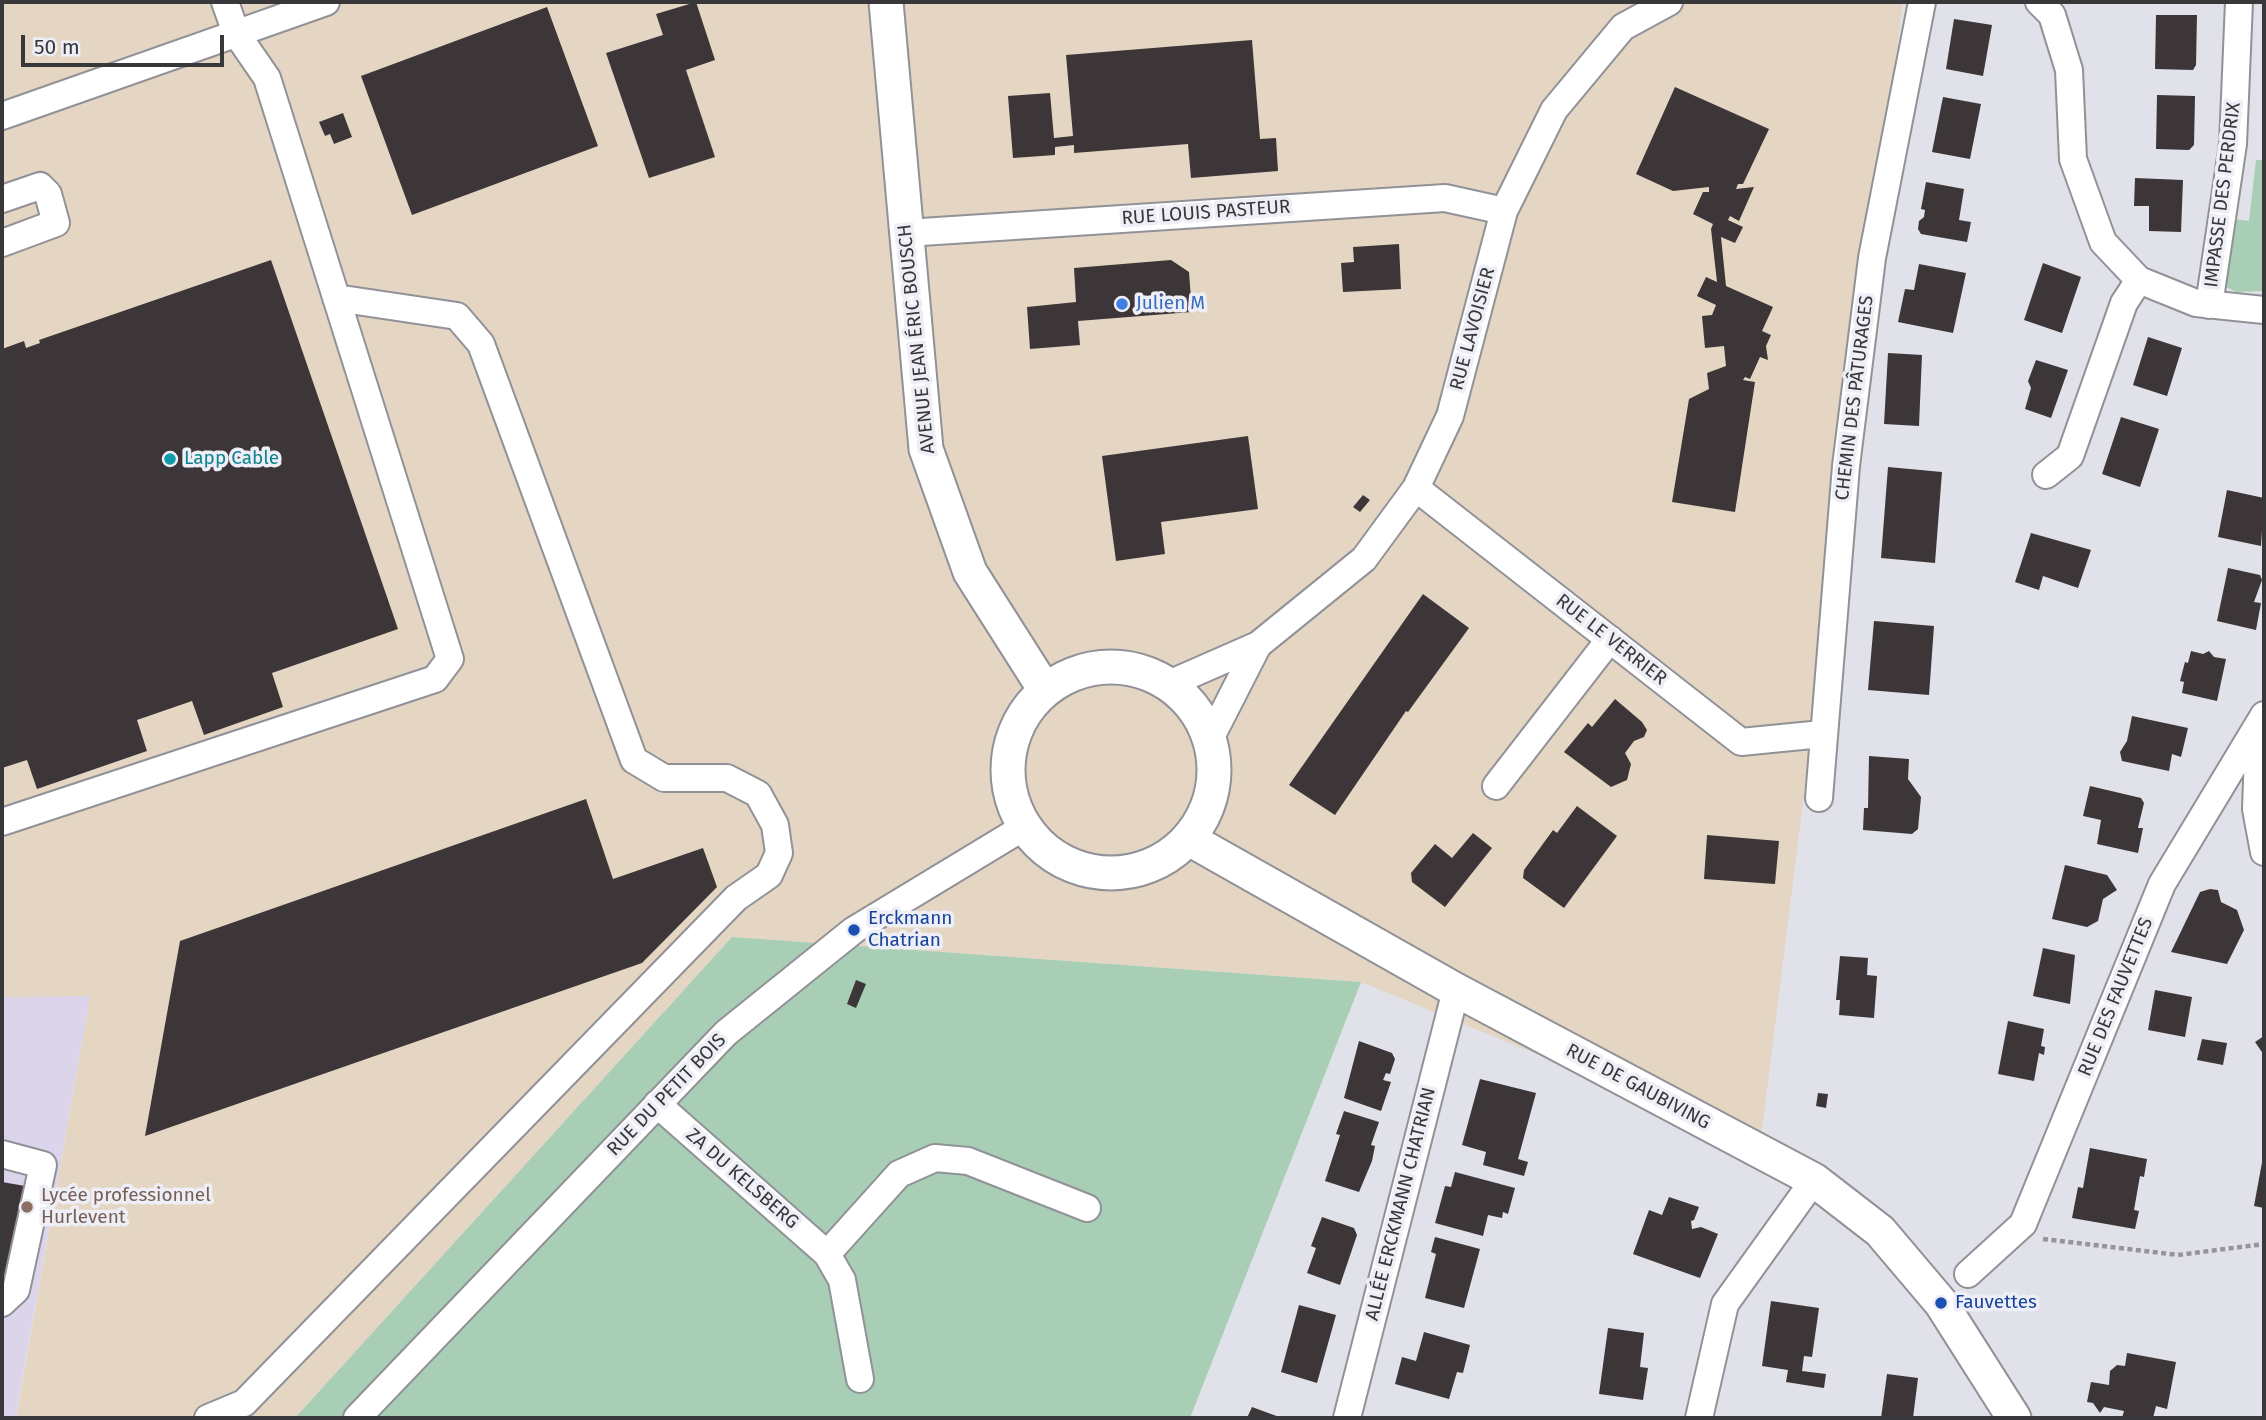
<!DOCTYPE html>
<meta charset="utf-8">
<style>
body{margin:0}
#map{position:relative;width:2266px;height:1420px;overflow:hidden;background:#e1e1e9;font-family:"Fira Sans",sans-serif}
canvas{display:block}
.frame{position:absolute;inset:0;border:4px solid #38383b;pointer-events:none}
.scale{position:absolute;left:21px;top:35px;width:203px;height:32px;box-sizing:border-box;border:4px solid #38383b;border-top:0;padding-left:9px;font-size:21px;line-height:24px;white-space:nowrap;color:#38383b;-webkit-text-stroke:5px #eeeef6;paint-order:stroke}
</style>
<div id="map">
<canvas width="2266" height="1420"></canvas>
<div class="frame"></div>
<div class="scale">50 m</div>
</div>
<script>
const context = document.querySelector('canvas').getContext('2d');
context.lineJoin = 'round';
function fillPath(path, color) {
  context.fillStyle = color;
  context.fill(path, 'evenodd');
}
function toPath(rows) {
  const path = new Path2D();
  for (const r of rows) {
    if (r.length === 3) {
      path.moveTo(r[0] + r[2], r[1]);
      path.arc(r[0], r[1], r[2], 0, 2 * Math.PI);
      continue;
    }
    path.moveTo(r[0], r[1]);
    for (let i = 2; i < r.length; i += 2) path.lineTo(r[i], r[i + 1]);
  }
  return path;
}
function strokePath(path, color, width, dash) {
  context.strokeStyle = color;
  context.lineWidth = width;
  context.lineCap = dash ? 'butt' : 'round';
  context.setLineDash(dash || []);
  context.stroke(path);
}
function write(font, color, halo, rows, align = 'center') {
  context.font = font + ' "Fira Sans",sans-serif';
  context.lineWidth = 7;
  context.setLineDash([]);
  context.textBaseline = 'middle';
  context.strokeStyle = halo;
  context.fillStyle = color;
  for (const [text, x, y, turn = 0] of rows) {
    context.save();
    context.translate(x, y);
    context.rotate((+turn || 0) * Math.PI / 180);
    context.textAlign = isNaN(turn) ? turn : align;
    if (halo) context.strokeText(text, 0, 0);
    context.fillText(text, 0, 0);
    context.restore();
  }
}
const industrial = toPath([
 [2,2,1903,2,1760,1146,1361,982,732,937,295,1418,16,1418,90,997,2,997]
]);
const education = toPath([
 [90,996,15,1418,2,1418,2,997]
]);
const green = toPath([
 [2256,160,2264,160,2264,291,2236,292,2226,287,2224,278,2235,219,2249,221],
 [732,937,1361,982,1190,1418,295,1418]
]);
const building = toPath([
 [696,2,715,60,686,70,715,157,649,178,606,53,663,35,656,14],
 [547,7,598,146,412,215,361,76],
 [2156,15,2197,15,2196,65,2193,70,2155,69],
 [1954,19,1992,25,1983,76,1946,69],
 [1252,40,1260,139,1276,138,1278,171,1191,178,1188,144,1074,153,1074,145,1055,147,1055,155,1013,158,1008,96,1050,93,1054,138,1073,136,1066,55],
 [1675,87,1769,129,1743,184,1738,184,1736,189,1754,187,1739,221,1730,216,1728,220,1743,227,1735,243,1721,237,1726,286,1773,307,1762,331,1771,335,1766,346,1768,360,1760,357,1750,379,1745,377,1743,380,1755,382,1735,512,1672,502,1689,399,1709,389,1707,373,1726,366,1724,346,1705,348,1702,316,1712,315,1716,305,1697,296,1706,277,1717,282,1711,229,1713,224,1693,214,1703,192,1709,192,1709,187,1673,191,1636,174],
 [2157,95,2195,96,2194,145,2189,150,2156,149],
 [1943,97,1981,104,1970,159,1932,152],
 [343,113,352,137,334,144,330,134,325,136,319,122],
 [2135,178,2183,180,2181,232,2149,231,2149,206,2134,206],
 [1926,182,1964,189,1959,220,1971,222,1967,242,1921,234,1918,229,1919,221,1924,217,1925,210,1921,209],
 [1399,244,1401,289,1343,292,1341,263,1354,262,1353,247],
 [271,260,398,629,272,673,283,707,204,735,192,701,137,720,147,751,37,789,27,760,2,768,2,349,24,341,26,348,40,343,39,340],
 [1171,260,1189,272,1192,312,1078,321,1080,345,1030,349,1027,307,1076,302,1074,268],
 [2043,263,2081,277,2062,333,2024,320],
 [1919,264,1966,273,1953,333,1898,322,1905,289,1914,290],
 [2148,337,2182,348,2167,396,2133,385],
 [1888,353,1922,355,1919,426,1884,424],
 [2036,360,2068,370,2051,418,2025,409,2031,388,2028,381],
 [2121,417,2159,429,2140,487,2102,474],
 [1248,436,1258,509,1161,522,1165,554,1116,561,1102,456],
 [1888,467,1942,472,1935,563,1881,558],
 [2227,490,2264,498,2261,546,2218,537],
 [1363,495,1370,500,1360,512,1353,507],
 [2031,533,2091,550,2078,588,2043,576,2039,590,2015,582],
 [2228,568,2260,575,2262,580,2254,602,2261,603,2256,630,2217,621],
 [1423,594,1469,628,1408,712,1406,711,1335,815,1289,785],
 [1874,621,1934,626,1929,695,1868,690],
 [2191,651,2203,654,2209,651,2214,657,2226,659,2217,701,2182,693,2184,682,2180,681,2185,662,2188,663],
 [1615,699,1642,722,1647,730,1644,737,1634,741,1625,753,1631,764,1627,780,1611,787,1564,752,1588,723,1592,727],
 [2132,716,2188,728,2181,757,2172,754,2169,771,2122,761,2120,752,2127,741],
 [1869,756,1909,759,1908,779,1921,797,1918,829,1912,834,1863,830,1864,808,1868,808],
 [2090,786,2141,798,2144,803,2138,828,2143,828,2138,853,2097,844,2101,820,2083,816],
 [586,799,613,879,703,848,717,887,642,963,145,1136,180,941],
 [1577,806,1617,836,1564,908,1523,878,1524,870,1553,830,1557,833],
 [1473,833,1492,848,1445,907,1412,882,1411,873,1435,844,1452,858],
 [1707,835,1779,841,1775,884,1704,879],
 [2065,865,2107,875,2117,890,2103,899,2098,921,2087,927,2052,919],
 [2210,889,2218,890,2221,902,2237,910,2244,930,2227,964,2171,952,2200,892],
 [2043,948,2075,955,2070,1004,2033,996],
 [1840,956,1868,958,1867,975,1877,976,1874,1018,1839,1015,1840,1000,1836,1000],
 [856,980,866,984,856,1008,847,1004],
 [2155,990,2192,997,2185,1037,2148,1030],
 [2008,1021,2044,1029,2041,1046,2045,1047,2044,1055,2039,1053,2034,1081,1998,1074],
 [2264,1036,2264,1055,2255,1042],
 [2202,1039,2227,1043,2223,1065,2197,1060],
 [1359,1041,1392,1053,1395,1059,1390,1074,1386,1073,1383,1080,1391,1082,1381,1111,1344,1098],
 [1480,1079,1536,1093,1518,1159,1528,1162,1524,1176,1483,1165,1486,1152,1462,1145],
 [1818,1093,1828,1094,1826,1108,1816,1106],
 [1344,1111,1379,1122,1371,1145,1375,1146,1372,1161,1359,1192,1325,1181,1340,1135,1336,1134],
 [2090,1148,2147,1159,2144,1177,2140,1176,2134,1210,2139,1211,2135,1229,2072,1218,2078,1187,2083,1188],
 [2263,1157,2264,1157,2264,1208,2254,1206],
 [1455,1172,1515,1188,1508,1214,1503,1212,1502,1218,1488,1215,1483,1236,1435,1223,1445,1186,1451,1187],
 [2,1182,25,1186,12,1275,2,1282],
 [1669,1197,1699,1207,1694,1220,1691,1221,1692,1229,1701,1227,1718,1234,1700,1278,1633,1254,1649,1210,1662,1215],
 [1322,1217,1354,1228,1357,1235,1340,1285,1307,1273,1316,1248,1311,1246],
 [1435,1237,1480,1249,1464,1308,1425,1298,1436,1254,1431,1252],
 [1771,1301,1819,1308,1812,1357,1804,1356,1802,1371,1826,1374,1824,1388,1786,1382,1788,1370,1762,1366],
 [1299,1305,1336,1315,1317,1383,1281,1372],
 [1608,1328,1644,1333,1640,1367,1648,1368,1643,1400,1599,1394],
 [1424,1332,1470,1345,1463,1373,1457,1372,1449,1399,1395,1384,1402,1357,1416,1361],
 [2127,1353,2176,1362,2167,1409,2156,1406,2153,1418,2122,1418,2124,1411,2104,1407,2100,1413,2093,1403,2087,1402,2091,1382,2109,1385,2110,1371,2117,1365,2125,1366],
 [1887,1374,1918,1378,1913,1418,1881,1418],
 [1252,1407,1282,1418,1247,1418]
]);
const path = toPath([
 [2043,1239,2178,1255,2264,1244]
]);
const minor = toPath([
 [2039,2,2052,15,2069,70,2073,159,2103,242,2139,280,2196,303,2264,310],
 [2,116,326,2],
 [2,199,40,186,48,194,56,223,2,243],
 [906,233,1445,198,1504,211],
 [2209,305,2233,144,2239,2],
 [2046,475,2070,456,2124,303,2139,280],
 [1416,488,1741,742,1822,734],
 [1169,684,1258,645,1364,559,1416,488,1450,416,1504,211,1554,110,1623,27,1669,2],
 [2259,725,2256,809,2264,852],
 [1210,739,1258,645],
 [1496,786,1610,639],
 [1819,798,1846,466,1872,258,1922,2],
 [2,822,435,679,450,659,267,78,236,33,225,2],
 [657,1104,827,1254,842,1280,860,1379],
 [2,1154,43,1165,16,1290,2,1303],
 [827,1254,899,1174,935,1158,968,1161,1087,1208],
 [1968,1274,2023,1224,2162,884,2264,715],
 [208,1418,244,1403,736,898,769,875,779,853,775,825,758,794,727,778,664,778,634,760,481,344,457,316,336,298],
 [357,1418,726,1033,854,930,1024,827],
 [1347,1418,1456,990],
 [1699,1418,1725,1304,1814,1180]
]);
const major = toPath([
 [886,2,926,449,970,572,1045,690],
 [1111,770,103],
 [1189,839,1456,990,1814,1180,1880,1231,1941,1303,2014,1418]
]);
const markers = [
 [1122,304,7,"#3f7fe0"],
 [170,459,7,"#0f9aa8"],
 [854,930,7,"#1a4fb4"],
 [27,1207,7,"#8d6e63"],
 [1941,1303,7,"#1a4fb4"]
];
const streetNames = [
 ["IMPASSE DES PERDRIX",2223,195,-83],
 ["RUE LOUIS PASTEUR",1206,213,-4],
 ["RUE LAVOISIER",1473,329,-75],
 ["AVENUE JEAN ÉRIC BOUSCH",917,339,-96],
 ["CHEMIN DES PÂTURAGES",1855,398,-83],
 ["RUE LE VERRIER",1611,640,38],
 ["RUE DES FAUVETTES",2116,997,-68],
 ["RUE DE GAUBIVING",1638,1087,28],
 ["RUE DU PETIT BOIS",667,1095,-46],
 ["ZA DU KELSBERG",742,1179,41],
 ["ALLÉE ERCKMANN CHATRIAN",1401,1204,-76]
];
const shopNames = [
 ["Julien M",1136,304]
];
const cultureNames = [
 ["Lapp Cable",184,459]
];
const transitNames = [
 ["Erckmann",868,919],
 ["Chatrian",868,941],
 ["Fauvettes",1955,1303]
];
const educationNames = [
 ["Lycée professionnel",41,1196],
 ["Hurlevent",41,1218]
];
fillPath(industrial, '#e5d6c3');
fillPath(education, '#dbd4ea');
fillPath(green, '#a8cfb5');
fillPath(building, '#3d3639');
strokePath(minor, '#919198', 30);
strokePath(major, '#919198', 37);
strokePath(path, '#94949a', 4.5, [5, 3.5]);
strokePath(minor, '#fff', 26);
strokePath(major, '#fff', 33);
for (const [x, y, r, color] of markers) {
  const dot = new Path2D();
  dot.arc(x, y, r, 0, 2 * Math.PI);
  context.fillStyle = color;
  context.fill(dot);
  strokePath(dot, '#eeeef6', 2.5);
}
write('19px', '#38383b', '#eeeef6', streetNames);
write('19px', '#366cbe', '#eeeef6', shopNames, 'left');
write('19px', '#0d838f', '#eeeef6', cultureNames, 'left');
write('19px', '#164399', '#eeeef6', transitNames, 'left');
write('19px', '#785e54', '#eeeef6', educationNames, 'left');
</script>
